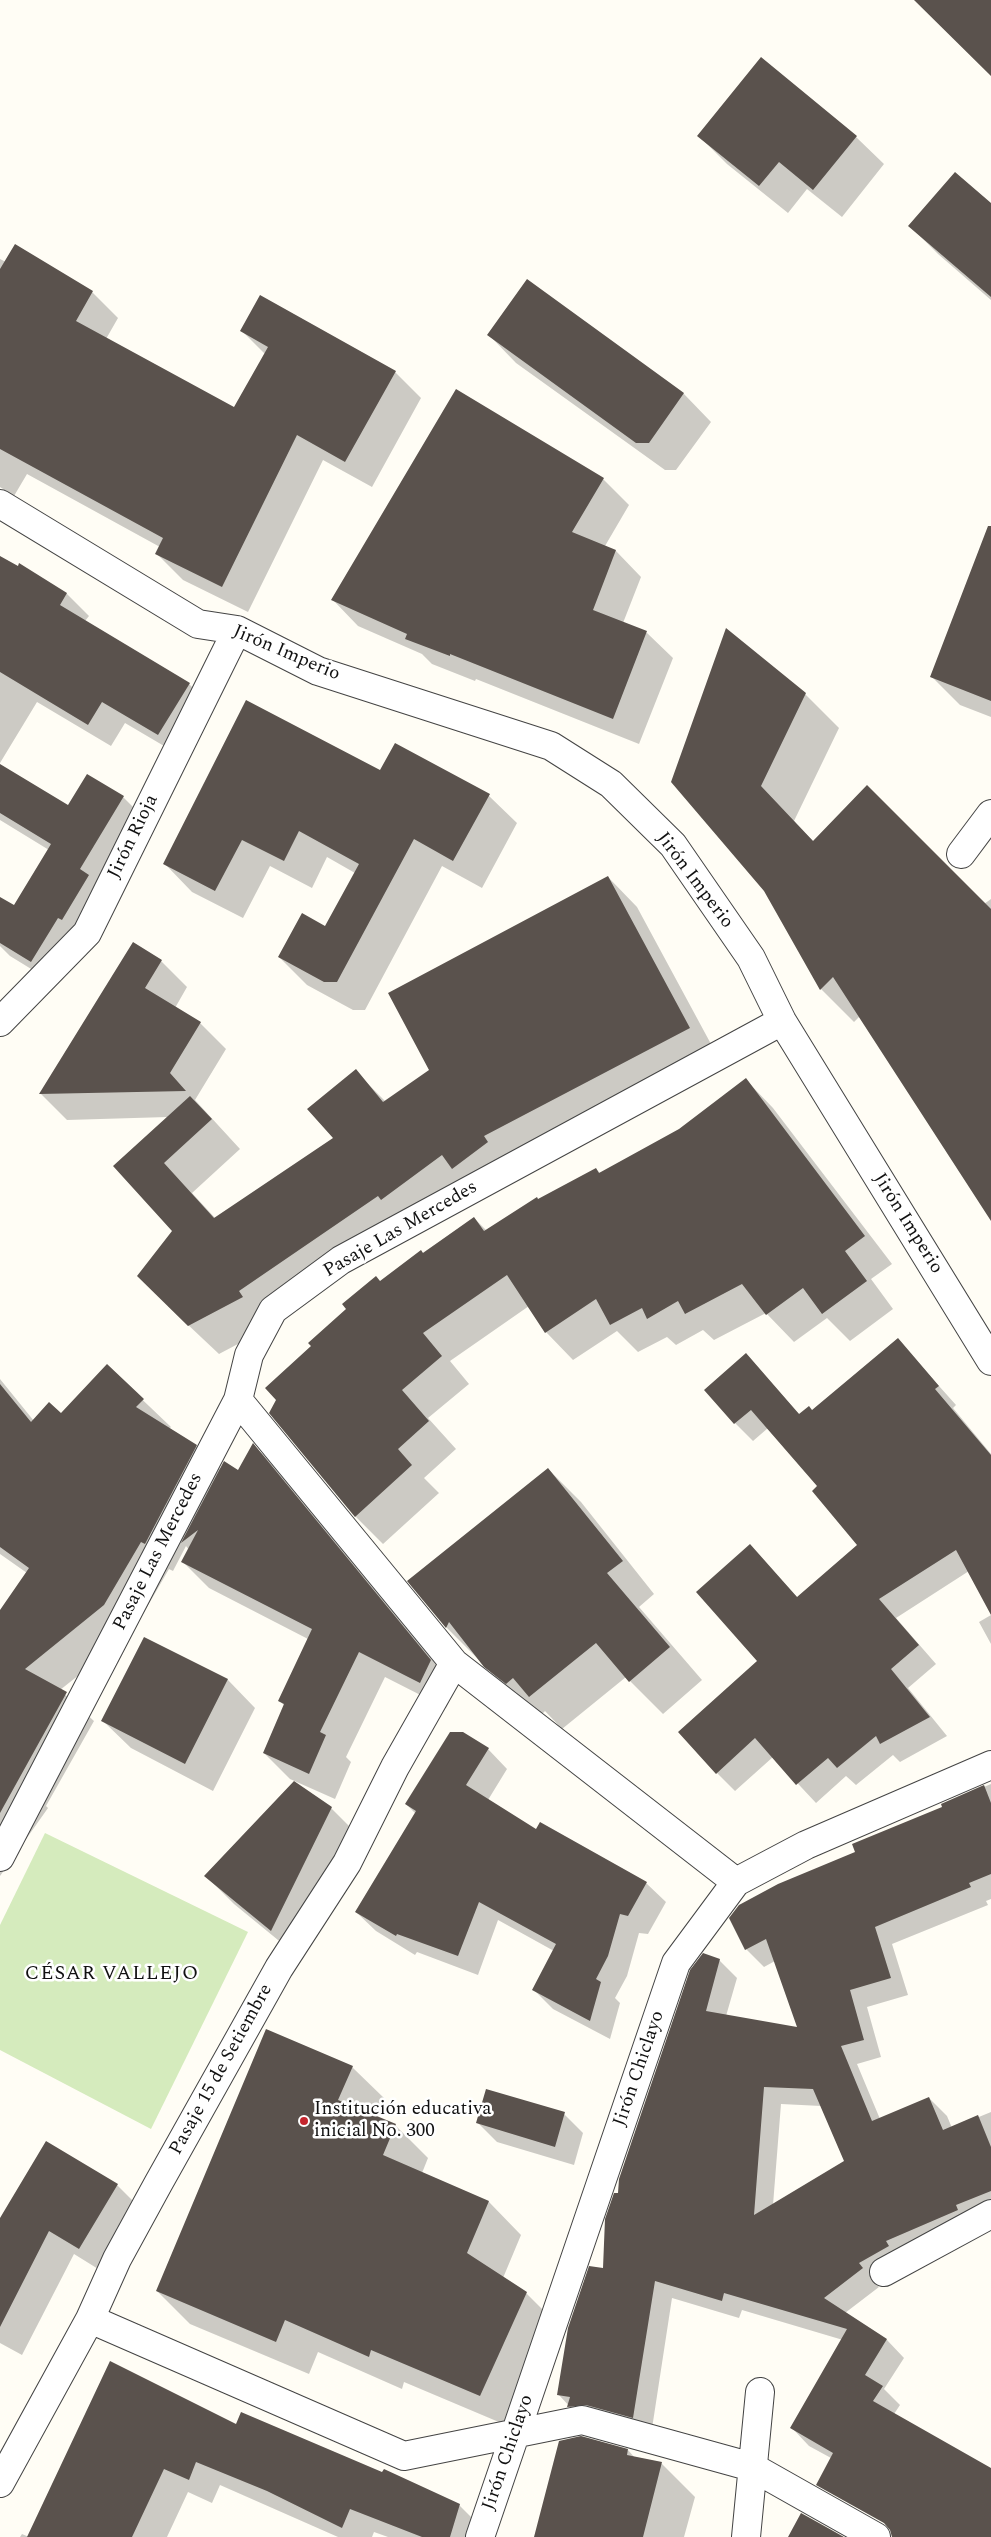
<!DOCTYPE html>
<meta charset="utf-8">
<style>
body{margin:0}
canvas{display:block;background:#fffdf5}
</style>
<canvas width="991" height="2537"></canvas>
<script>
const context = document.querySelector('canvas').getContext('2d');
context.lineJoin = 'round';
function fillPath(path, color) {
  context.fillStyle = color;
  context.fill(path, 'evenodd');
}
function toPath(rows) {
  const path = new Path2D();
  for (const r of rows) {
    path.moveTo(r[0], r[1]);
    for (let i = 2; i < r.length; i += 2) path.lineTo(r[i], r[i + 1]);
  }
  return path;
}
function strokePath(path, color, width, dash) {
  context.strokeStyle = color;
  context.lineWidth = width;
  context.lineCap = dash ? 'butt' : 'round';
  context.setLineDash(dash || []);
  context.stroke(path);
}
function write(font, color, halo, rows, align = 'center') {
  context.font = font + ' Spectral,serif';
  context.lineWidth = 5;
  context.setLineDash([]);
  context.textBaseline = 'middle';
  context.strokeStyle = halo;
  context.fillStyle = color;
  for (const [text, x, y, turn = 0] of rows) {
    context.save();
    context.translate(x, y);
    context.rotate((+turn || 0) * Math.PI / 180);
    context.textAlign = isNaN(turn) ? turn : align;
    if (halo) context.strokeText(text, 0, 0);
    context.fillText(text, 0, 0);
    context.restore();
  }
}
const green = toPath([
 [45,1833,248,1932,151,2129,0,2050,0,1925]
]);
const shadow = toPath([
 [699,136,856,137,884,164,842,217,807,189,788,213,727,164],
 [991,205,991,300,938,254,910,226],
 [15,246,92,292,118,318,106,339,234,408,265,354,242,331,395,372,421,398,372,487,323,460,248,612,183,580,157,554,160,547,27,474,14,496,0,487,0,259,6,262],
 [527,281,684,394,711,422,676,470,665,470,516,363,489,335],
 [603,479,629,505,605,546,616,551,641,577,623,623,647,633,673,658,639,744,476,679,475,681,432,664,422,654,358,626,333,600],
 [991,555,991,717,960,705,932,677],
 [0,557,18,568,20,565,67,594,89,616,85,621,189,684,211,706,181,756,125,723,111,746,37,702,0,763],
 [805,694,839,728,794,821,814,842,984,904,991,899,991,1219,860,1016,854,1022,821,989,765,890,672,781],
 [0,765,69,807,87,776,123,797,145,819,54,983,10,956,0,946,0,915,14,907,49,850,0,820],
 [381,771,489,796,517,823,482,888,442,866,365,1010,353,1010,307,985,279,957,326,927,355,873,327,857,312,888,270,866,243,918,192,892,165,864],
 [608,877,637,907,718,1057,408,1225,272,1326,219,1354,168,1306,174,1231,114,1166,168,1117,67,1120,41,1094,161,961,187,987,175,1008,200,1023,226,1049,195,1100,240,1149,192,1193,216,1219,334,1138,355,1071,386,1102,430,1070],
 [746,1080,773,1108,892,1264,871,1279,893,1309,850,1341,827,1318,794,1342,766,1313,714,1340,703,1330,676,1345,667,1337,638,1352,617,1331,573,1360,546,1332,529,1306,450,1361,469,1384,428,1418,456,1449,424,1478,439,1493,383,1544,356,1517,271,1413,380,1282,474,1218,487,1231,596,1169,600,1173,680,1130],
 [897,1339,956,1405,953,1408,991,1454,991,1602,969,1571,896,1618,936,1664,908,1688,947,1736,900,1762,893,1755,856,1785,846,1776,816,1803,773,1757,735,1791,717,1773,759,1661,750,1546,798,1598,859,1545,819,1486,768,1428,753,1441,735,1423,746,1355,800,1415,813,1411],
 [107,1366,171,1427,169,1429,196,1446,221,1470,238,1472,253,1445,279,1470,456,1687,446,1708,385,1677,346,1757,351,1762,335,1799,290,1779,264,1753,285,1706,280,1701,308,1639,209,1588,183,1562,189,1550,186,1546,173,1571,169,1569,132,1633,60,1690,94,1721,46,1806,48,1808,0,1876,0,1612,27,1573,0,1554,0,1379,34,1421,61,1415],
 [548,1469,581,1502,654,1594,639,1607,702,1680,663,1714,626,1677,562,1729,545,1711,540,1716,519,1700,447,1628,409,1581],
 [991,1615,991,1644,979,1622],
 [145,1638,228,1680,255,1708,213,1791,131,1748,103,1721],
 [488,1749,507,1769,488,1800,536,1830,646,1883,666,1902,648,1934,639,1933,627,1976,615,1998,620,2003,610,2039,553,2009,534,1990,554,1951,498,1920,478,1975,417,1952,415,1955,376,1931,356,1912,416,1814,406,1804],
 [991,1784,991,1899,986,1901,988,1905,892,1944,908,1995,867,2007,881,2057,857,2064,880,2119,929,2098,947,2116,952,2128,991,2112,991,2216,875,2281,879,2287,845,2313,887,2340,904,2358,884,2389,900,2405,894,2414,991,2470,991,2537,939,2537,831,2458,809,2446,792,2428,843,2340,742,2310,739,2318,672,2298,651,2435,586,2424,558,2394,604,2270,619,2194,719,1960,737,1978,726,2016,799,2029,775,1961,764,1967,746,1949,857,1853,944,1807,943,1804],
 [781,2104,821,2106,845,2162,773,2205],
 [331,1808,359,1836,300,1958,234,1904,206,1876],
 [352,2067,385,2099,377,2118,395,2125,428,2158,422,2173,489,2202,521,2235,503,2278,526,2293,559,2326,513,2428,404,2382,402,2389,318,2352,309,2374,190,2324,157,2291],
 [564,2114,583,2133,574,2165,497,2142,477,2122],
 [117,2185,141,2209,103,2272,74,2254,22,2355,0,2343,0,2221],
 [237,2426,459,2505,483,2529,481,2537,388,2537,374,2532,372,2537,338,2537,220,2485,212,2503,188,2492,167,2537,29,2537],
 [628,2450,635,2458,662,2464,695,2497,684,2537,535,2537],
 [22,2534,29,2537,20,2537]
]);
const building = toPath([
 [914,0,991,0,991,76],
 [761,57,857,136,813,190,779,162,759,186,697,136],
 [955,172,991,203,991,297,908,226],
 [15,244,93,291,76,321,234,407,268,347,240,331,260,295,396,371,345,462,297,435,222,587,155,554,163,538,0,449,0,269],
 [527,279,684,393,649,443,636,443,487,335],
 [456,389,604,478,572,532,616,550,593,610,647,631,613,719,450,654,450,656,405,639,407,634,331,600],
 [988,526,991,526,991,701,930,677],
 [0,556,18,566,19,563,67,593,60,605,190,683,158,735,102,702,88,725,0,672],
 [726,628,806,693,761,786,813,841,867,785,991,909,991,1221,833,977,820,990,764,891,671,782],
 [246,700,380,770,395,743,490,794,453,861,414,839,337,982,324,982,278,957,302,913,325,926,359,864,299,831,284,861,242,840,215,891,163,864],
 [0,764,68,805,87,774,124,796,80,869,89,875,62,920,58,918,31,962,0,943,0,897,14,905,51,844,0,813],
 [608,876,690,1028,484,1136,488,1142,452,1169,442,1155,381,1200,378,1196,239,1291,243,1297,188,1326,137,1276,172,1231,113,1166,190,1096,212,1119,164,1163,214,1218,333,1138,307,1109,356,1069,383,1102,429,1070,388,993],
 [133,942,162,960,145,988,201,1022,170,1073,186,1091,39,1094],
 [746,1078,865,1236,845,1251,867,1281,822,1314,803,1288,766,1315,742,1284,685,1314,678,1301,647,1319,642,1308,610,1325,596,1299,545,1333,507,1275,423,1333,442,1356,402,1390,429,1421,398,1449,412,1465,355,1517,269,1413,276,1400,265,1388,311,1346,308,1343,346,1309,342,1304,376,1276,380,1281,421,1250,423,1253,474,1217,484,1231,537,1197,538,1199,596,1168,599,1173,679,1129],
 [898,1338,939,1386,935,1389,991,1455,991,1615,956,1550,879,1599,919,1645,891,1669,930,1717,880,1744,876,1736,837,1768,828,1758,796,1785,755,1738,716,1774,678,1732,757,1661,696,1592,750,1544,797,1597,857,1545,812,1491,817,1486,751,1410,734,1424,704,1390,746,1353,799,1414,809,1406,812,1410],
 [107,1364,144,1399,136,1407,197,1445,145,1544,141,1542,104,1605,25,1669,67,1692,0,1813,0,1610,29,1568,0,1547,0,1384,31,1422,49,1402,61,1413],
 [253,1443,431,1660,420,1683,359,1652,320,1732,326,1735,309,1774,263,1753,284,1704,278,1701,312,1629,181,1562,198,1530,181,1543,224,1461,238,1470],
 [548,1468,623,1561,607,1573,670,1647,629,1682,596,1643,529,1697,513,1678,506,1684,484,1667,449,1622,446,1628,407,1581],
 [144,1637,228,1679,185,1764,101,1721],
 [450,1732,463,1732,489,1748,466,1785,536,1829,540,1822,647,1882,628,1916,620,1914,608,1956,596,1979,601,1982,590,2021,532,1990,556,1944,479,1902,458,1956,397,1934,396,1936,355,1912,416,1811,405,1804],
 [294,1781,332,1807,271,1931,204,1876],
 [984,1785,991,1803,991,1874,969,1883,971,1887,875,1927,891,1978,850,1990,864,2040,841,2046,872,2121,929,2097,943,2130,978,2115,991,2147,991,2191,956,2205,958,2210,886,2241,889,2246,859,2263,863,2268,824,2298,887,2339,865,2375,883,2386,873,2401,991,2468,991,2537,892,2537,890,2530,884,2523,816,2485,833,2453,790,2428,847,2329,724,2293,722,2301,655,2281,633,2418,586,2405,567,2407,570,2397,557,2395,568,2328,589,2266,603,2268,605,2219,614,2193,618,2193,619,2179,690,1970,703,1953,720,1959,706,2011,797,2027,766,1939,745,1950,729,1918,739,1905,778,1884,855,1852,852,1844,942,1807,941,1804],
 [764,2087,813,2089,844,2161,754,2215],
 [266,2029,353,2066,338,2100,396,2124,383,2155,489,2201,467,2253,527,2292,480,2396,371,2350,369,2357,285,2320,276,2342,156,2291],
 [486,2089,565,2112,555,2147,476,2123],
 [46,2141,118,2184,79,2249,49,2231,0,2327,0,2218],
 [110,2361,236,2424,241,2412,382,2472,384,2469,460,2504,450,2537,422,2537,350,2509,342,2528,267,2491,196,2462,189,2480,164,2469,132,2537,27,2537],
 [581,2436,628,2449,627,2455,662,2462,643,2537,534,2537,559,2441],
 [801,2513,844,2537,788,2537]
]);
const minor = toPath([
 [0,504,198,624,237,630,318,671,551,746,611,784,673,845,751,958,782,1021,991,1361],
 [961,854,991,814],
 [0,1022,87,933,237,630],
 [238,1400,454,1663,736,1882],
 [0,1857,238,1400,249,1355,273,1310,341,1260,782,1021],
 [884,2272,991,2214],
 [90,2319,404,2456,582,2420,752,2467,876,2537],
 [0,2483,90,2319,117,2259,158,2184,279,1968,347,1863,395,1767,454,1663],
 [480,2537,676,1963,736,1882,806,1845,991,1765],
 [746,2537,760,2392]
]);
const markers = [
 [304,2121,5,"#c4262e"]
];
const streetNames = [
 ["Jirón Imperio",286,654,23],
 ["Jirón Rioja",134,837,-64],
 ["Jirón Imperio",694,881,53],
 ["Jirón Imperio",907,1224,58],
 ["Pasaje Las Mercedes",401,1230,-30],
 ["Pasaje Las Mercedes",159,1552,-63],
 ["Jirón Chiclayo",640,2069,-71],
 ["Pasaje 15 de Setiembre",222,2070,-61],
 ["Jirón Chiclayo",509,2453,-71]
];
const poiNames = [
 ["Institución educativa",314,2110],
 ["inicial No. 300",314,2132]
];
const neighbourhoodNames = [
 ["CÉSAR VALLEJO",112,1975]
];
fillPath(green, '#d5ebbd');
fillPath(shadow, '#0003');
fillPath(building, '#5a524d');
strokePath(minor, '#444', 30);
strokePath(minor, '#fff', 28);
for (const [x, y, r, color] of markers) {
  const dot = new Path2D();
  dot.arc(x, y, r, 0, 2 * Math.PI);
  context.fillStyle = color;
  context.fill(dot);
  strokePath(dot, '#fff', 2);
}
write('19px', '#111', '#fff', streetNames);
write('19px', '#111', '#fff', poiNames, 'left');
context.letterSpacing = '1px';
write('20px', '#111', '#fff', neighbourhoodNames);
context.letterSpacing = '0px';
</script>
